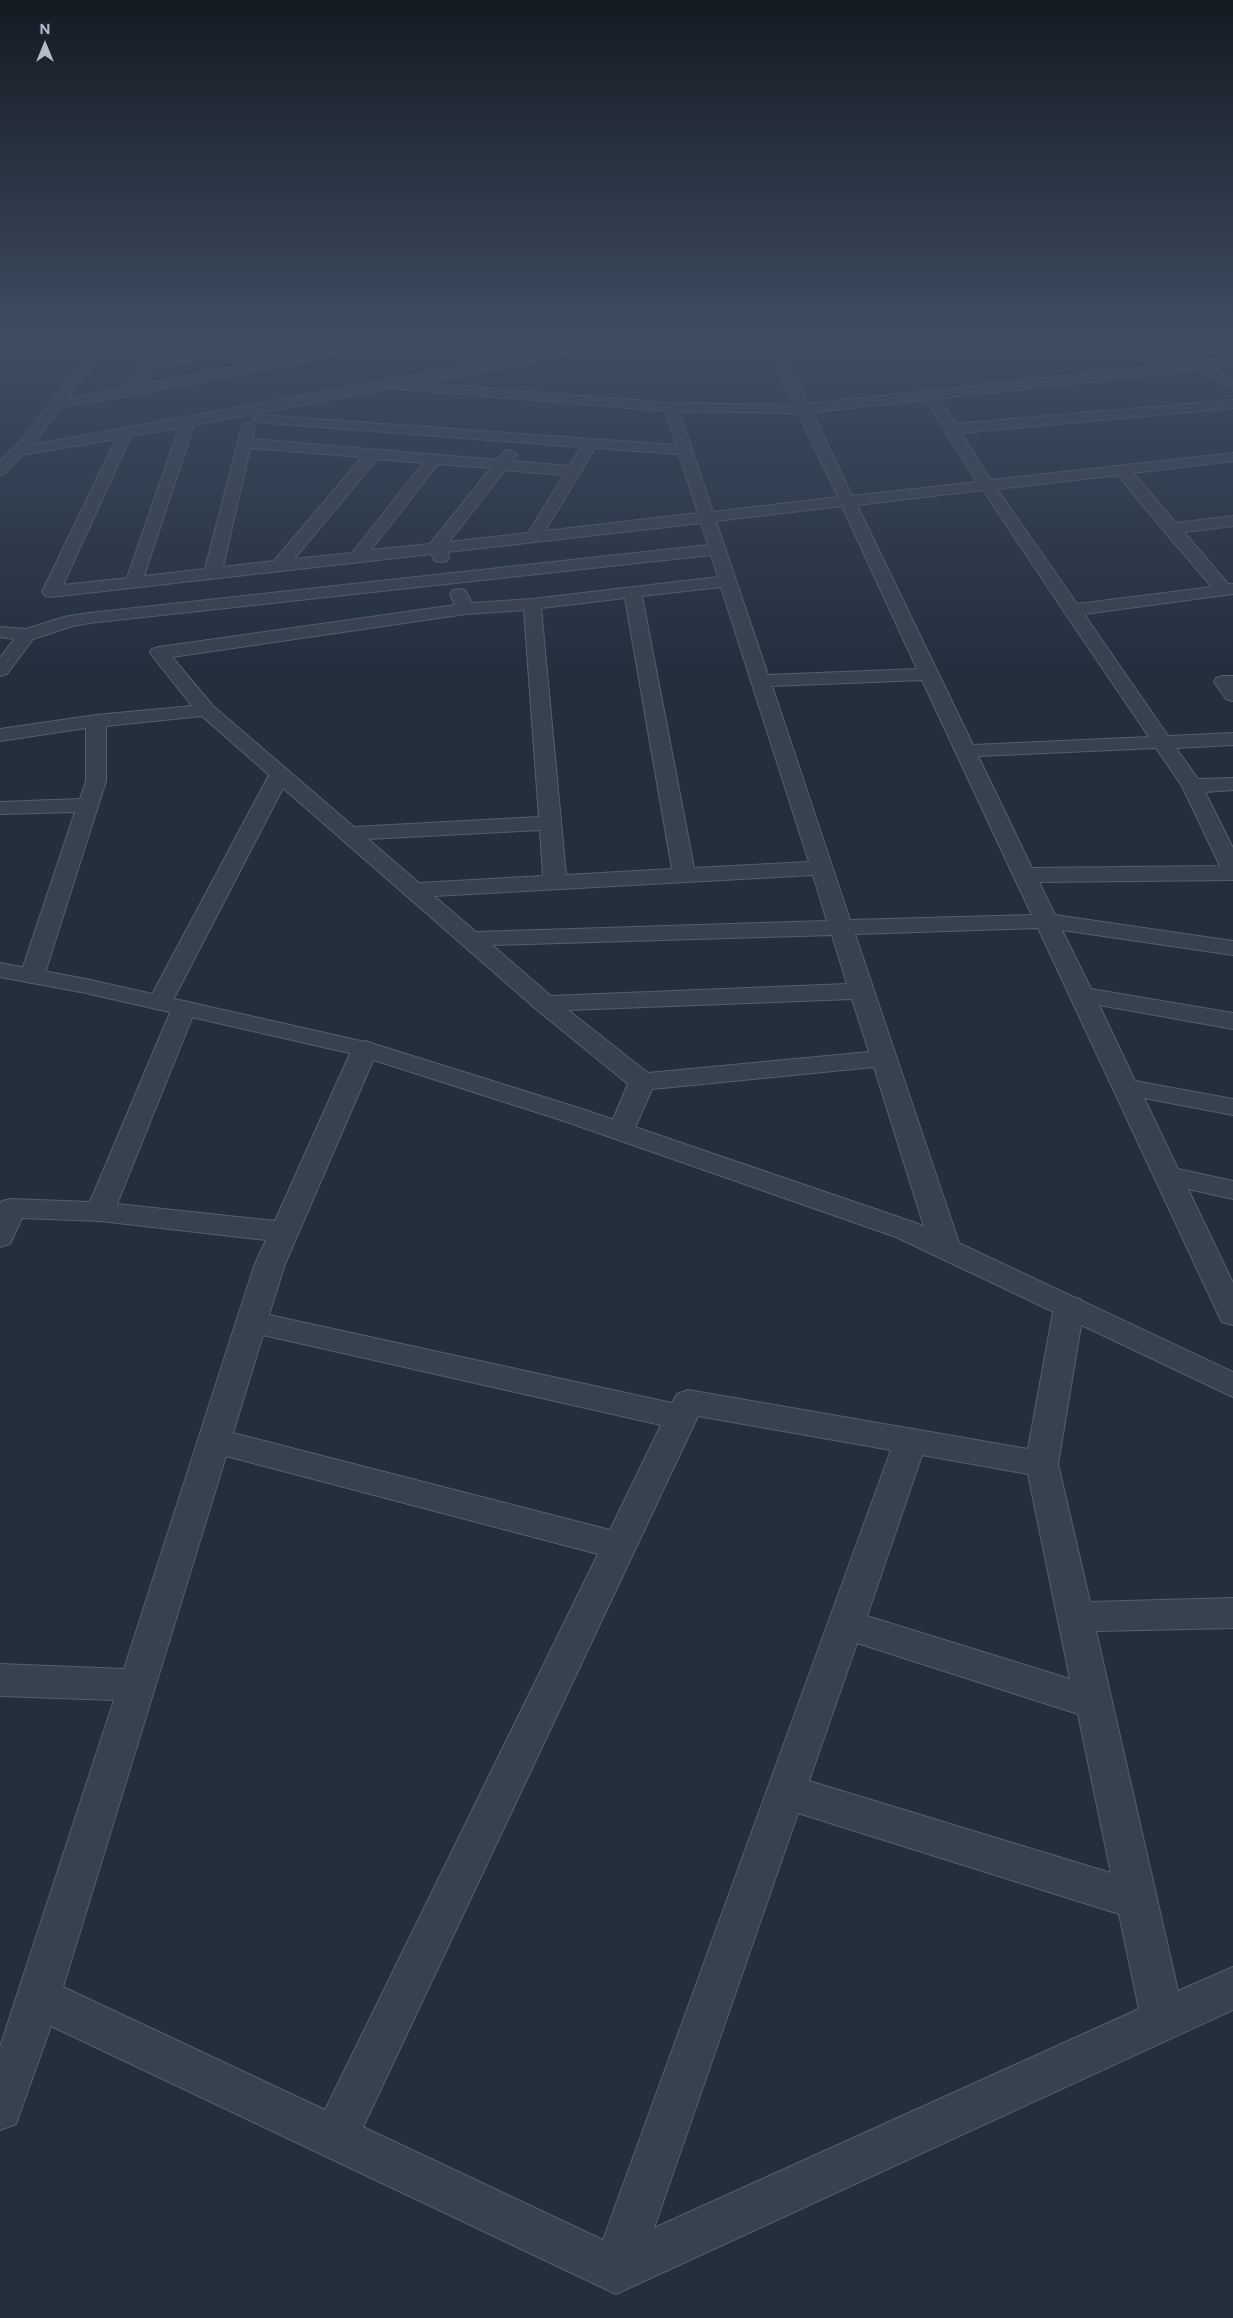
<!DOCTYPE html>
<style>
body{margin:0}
#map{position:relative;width:1233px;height:2318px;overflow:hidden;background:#242f3e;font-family:Figtree,sans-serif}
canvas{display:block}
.north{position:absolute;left:20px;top:20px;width:50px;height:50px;-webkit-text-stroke:4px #1d2633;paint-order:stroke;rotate:0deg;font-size:14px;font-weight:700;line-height:20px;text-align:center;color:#b4bcc9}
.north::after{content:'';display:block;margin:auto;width:18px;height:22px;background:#b4bcc9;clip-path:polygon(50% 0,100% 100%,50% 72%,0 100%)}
</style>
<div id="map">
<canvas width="1233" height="2318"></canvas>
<div class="north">N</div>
</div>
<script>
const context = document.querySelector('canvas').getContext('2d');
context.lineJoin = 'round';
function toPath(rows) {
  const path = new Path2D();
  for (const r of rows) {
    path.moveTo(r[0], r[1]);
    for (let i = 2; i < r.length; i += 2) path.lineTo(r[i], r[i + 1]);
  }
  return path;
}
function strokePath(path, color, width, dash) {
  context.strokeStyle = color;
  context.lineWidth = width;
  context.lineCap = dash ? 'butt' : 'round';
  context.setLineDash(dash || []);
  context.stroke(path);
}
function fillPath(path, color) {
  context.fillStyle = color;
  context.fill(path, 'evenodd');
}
const minor = toPath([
 [159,343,172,343,159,359,245,343,273,343,267,347,152,368,142,385,360,343,386,343,380,347,131,395,57,408,50,404,57,400,126,388,142,362,159,343],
 [591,343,618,343,612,347,422,383,671,403,794,405,766,343,778,343,808,404,1185,363,1155,343,1170,343,1201,361,1233,358,1233,366,1213,368,1233,380,1233,390,1197,370,939,398,956,424,1233,400,1233,408,961,433,991,480,1233,453,1233,461,1133,473,1176,523,1233,516,1233,526,1184,532,1228,584,1233,584,1233,594,1084,614,1168,736,1233,733,1233,745,1176,748,1198,779,1233,778,1233,790,1205,792,1233,848,1233,880,1039,882,1055,915,1233,941,1233,955,1062,930,1091,989,1233,1013,1233,1029,1099,1005,1135,1081,1233,1099,1233,1115,1144,1098,1178,1169,1233,1181,1233,1199,1188,1189,1233,1283,1233,1325,1222,1322,1218,1314,1038,928,855,934,961,1249,956,1256,946,1259,936,1256,931,1249,874,1067,652,1089,631,1137,621,1140,611,1137,608,1131,628,1084,536,1009,283,788,172,1002,169,1007,160,1009,151,1007,148,1002,269,775,202,716,106,726,106,781,44,976,41,981,32,983,23,981,20,976,75,812,0,814,0,802,80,799,86,781,86,728,0,741,0,729,96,715,192,706,150,653,152,649,159,647,455,605,450,594,453,590,459,589,465,590,472,603,532,599,718,577,711,555,89,623,73,626,33,639,7,674,0,676,0,658,14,639,0,637,0,627,26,629,64,617,89,613,708,545,701,523,447,552,449,557,447,561,441,562,435,561,431,554,51,597,45,596,42,592,116,439,20,455,15,454,13,451,15,448,591,343],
 [391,388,665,411,676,445,260,415,253,419,255,422,581,447,569,466,512,461,517,454,510,450,505,451,497,460,252,439,255,426,248,422,243,423,205,569,144,576,194,425,391,388],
 [926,400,977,482,852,496,812,412,926,400],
 [679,411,798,413,838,497,713,512,679,411],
 [179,428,127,578,63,585,131,436,179,428],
 [250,448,362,457,274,561,223,567,250,448],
 [595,448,679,454,698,513,545,531,595,448],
 [377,459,423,463,352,553,294,559,377,459],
 [438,464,491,468,430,544,371,550,438,464],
 [505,470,564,475,528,533,449,542,505,470],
 [1118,475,1165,532,1212,587,1077,604,997,489,1118,475],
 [983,490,1063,610,1149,737,973,745,857,505,983,490],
 [842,506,917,669,768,675,716,521,842,506],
 [721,587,751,681,809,862,694,868,642,596,721,587],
 [625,598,672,869,566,875,541,608,625,598],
 [524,610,539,817,354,827,213,706,172,657,466,614,524,610],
 [922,680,1013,875,1032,915,850,920,772,686,922,680],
 [1156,748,1182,786,1220,866,1032,868,978,756,1156,748],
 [540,830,543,876,419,883,368,839,540,830],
 [813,875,827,921,476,932,434,896,813,875],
 [832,935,847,984,551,996,492,945,832,935],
 [852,999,869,1052,648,1073,568,1010,852,999],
 [1223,676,1233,676,1233,701,1226,699,1214,682,1216,678,1223,676],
 [184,1001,193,1003,196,1008,117,1204,275,1221,352,1049,356,1044,365,1041,374,1044,378,1049,285,1264,269,1315,672,1403,677,1394,688,1390,1028,1449,1054,1307,1058,1299,1069,1296,1080,1299,1084,1307,1058,1464,1090,1602,1233,1598,1233,1628,1096,1631,1178,1991,1233,1967,1233,2010,616,2294,51,2026,16,2124,0,2130,0,2047,114,1700,0,1696,0,1664,124,1669,236,1322,255,1264,266,1240,100,1221,22,1218,10,1244,0,1247,0,1204,2,1201,12,1199,90,1202,172,1008,175,1003,184,1001],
 [263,1335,661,1425,610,1530,233,1433,263,1335],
 [698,1416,891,1450,603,2240,363,2127,698,1416],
 [922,1455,1028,1474,1070,1679,867,1616,922,1455],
 [226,1456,598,1554,325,2110,63,1987,226,1456],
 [857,1643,1078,1714,1111,1873,809,1781,857,1643],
 [798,1813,1119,1914,1139,2009,654,2228,798,1813]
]);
const tertiary = toPath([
 [97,343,110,343,30,448,5,473,0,475,0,461,20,442,97,343],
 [0,963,86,979,374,1044,582,1109,916,1223,1233,1372,1233,1397,896,1237,564,1121,358,1055,86,993,0,977,0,963]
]);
strokePath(minor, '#565f6c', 2);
strokePath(tertiary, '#565f6c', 2);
fillPath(minor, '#38414e');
fillPath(tertiary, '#38414e');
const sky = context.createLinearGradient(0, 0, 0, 668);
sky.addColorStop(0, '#141a22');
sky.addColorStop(0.51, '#3f4d63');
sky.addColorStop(1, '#3f4d6300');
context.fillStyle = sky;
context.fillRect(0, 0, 1233, 668);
</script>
